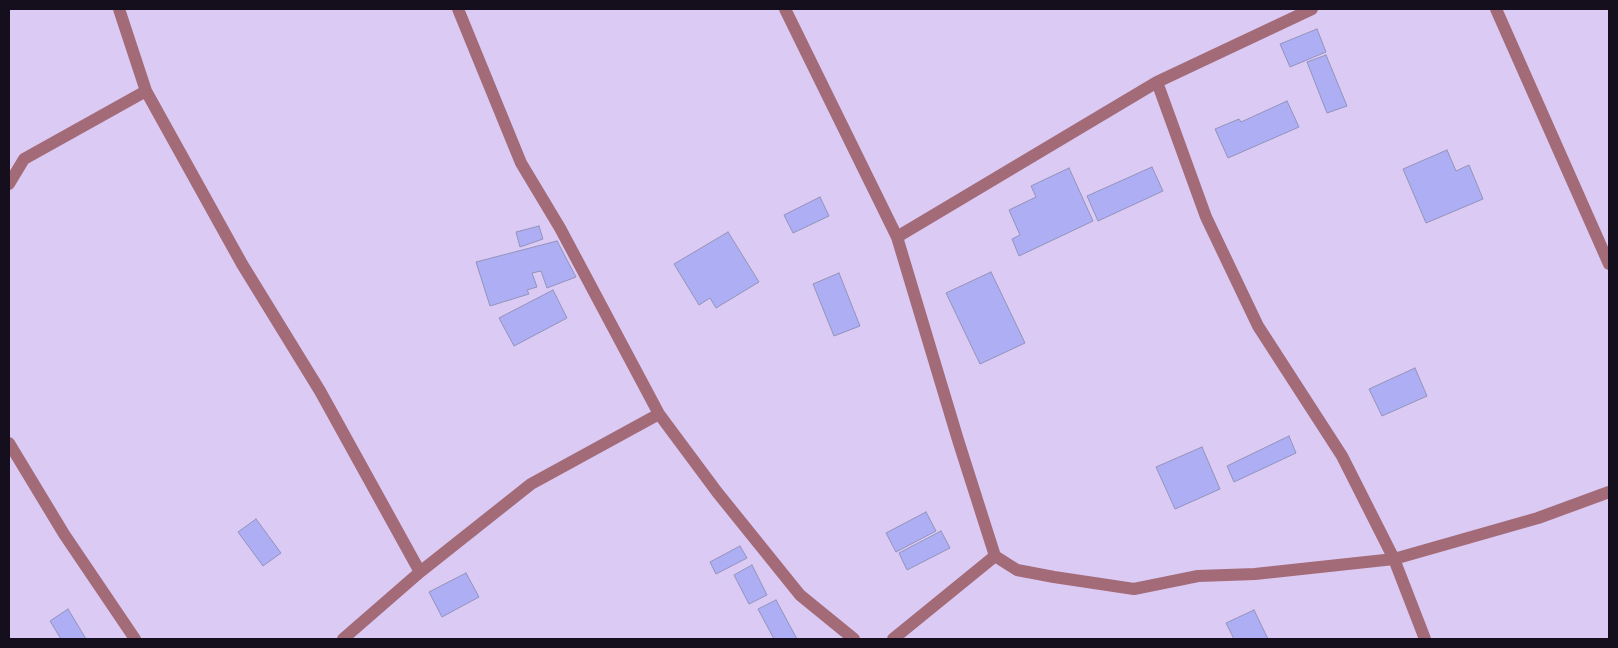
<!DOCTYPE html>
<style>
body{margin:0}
#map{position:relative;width:1618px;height:648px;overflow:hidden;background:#dbcaf3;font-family:"Noto Sans",sans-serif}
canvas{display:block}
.frame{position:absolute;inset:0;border:10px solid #150f1d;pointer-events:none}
</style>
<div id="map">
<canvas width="1618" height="648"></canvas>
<div class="frame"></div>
</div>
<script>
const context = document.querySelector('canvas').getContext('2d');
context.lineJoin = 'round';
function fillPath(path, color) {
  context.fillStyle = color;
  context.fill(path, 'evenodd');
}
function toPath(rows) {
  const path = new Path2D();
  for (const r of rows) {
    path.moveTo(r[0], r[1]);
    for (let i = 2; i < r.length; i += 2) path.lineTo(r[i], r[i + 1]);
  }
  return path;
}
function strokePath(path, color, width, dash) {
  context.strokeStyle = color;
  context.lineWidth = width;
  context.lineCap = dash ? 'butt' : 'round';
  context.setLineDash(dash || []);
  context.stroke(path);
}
const building = toPath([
 [1317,29,1326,52,1290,67,1280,44,1317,29],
 [1326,55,1347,106,1327,113,1307,62,1326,55],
 [1287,101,1299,127,1228,158,1215,129,1239,119,1241,122,1287,101],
 [1447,150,1456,171,1469,165,1483,199,1426,223,1403,169,1447,150],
 [1152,167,1163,191,1098,221,1087,196,1152,167],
 [1069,168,1093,221,1019,256,1012,239,1020,235,1009,210,1036,197,1031,186,1069,168],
 [820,197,829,216,793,233,784,215,820,197],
 [539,226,543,239,520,247,516,232,539,226],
 [728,232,759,282,716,308,710,298,699,305,674,264,728,232],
 [557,241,576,277,547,288,541,271,532,273,537,287,527,290,529,294,490,306,476,262,557,241],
 [991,272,1025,343,980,364,946,293,991,272],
 [839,273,860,326,834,336,813,284,839,273],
 [553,290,567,318,514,346,499,318,553,290],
 [1415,368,1427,396,1382,416,1369,389,1415,368],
 [1289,436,1296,453,1234,482,1227,466,1289,436],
 [1202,447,1220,489,1175,509,1156,467,1202,447],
 [926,512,936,531,896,552,886,533,926,512],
 [256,519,281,553,263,566,238,532,256,519],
 [941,531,950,548,907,570,899,553,941,531],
 [740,546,747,558,716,574,710,562,740,546],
 [752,565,767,595,749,604,734,575,752,565],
 [466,573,479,597,442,617,429,592,466,573],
 [776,600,797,639,774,639,758,609,776,600],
 [68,609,86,639,61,639,50,621,68,609],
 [1254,610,1268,639,1234,639,1226,623,1254,610]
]);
const minor = toPath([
 [119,9,146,91,242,264,320,391,420,572,531,484,659,414],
 [458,9,521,163,560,228,659,414,717,492,800,595,854,639],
 [785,9,897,237,958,440,995,556,1017,570,1054,577,1134,589,1198,576,1255,574,1394,559,1538,518,1609,492],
 [1496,9,1609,264],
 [1157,82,1206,217,1258,326,1342,456,1394,559,1425,639],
 [9,184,24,159,146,91],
 [897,237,1157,82,1312,9],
 [9,443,64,534,135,639],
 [343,639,420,572],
 [893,639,995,556]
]);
fillPath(building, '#aeaef4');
strokePath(building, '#9293bb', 1);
strokePath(minor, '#a36a78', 12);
</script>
